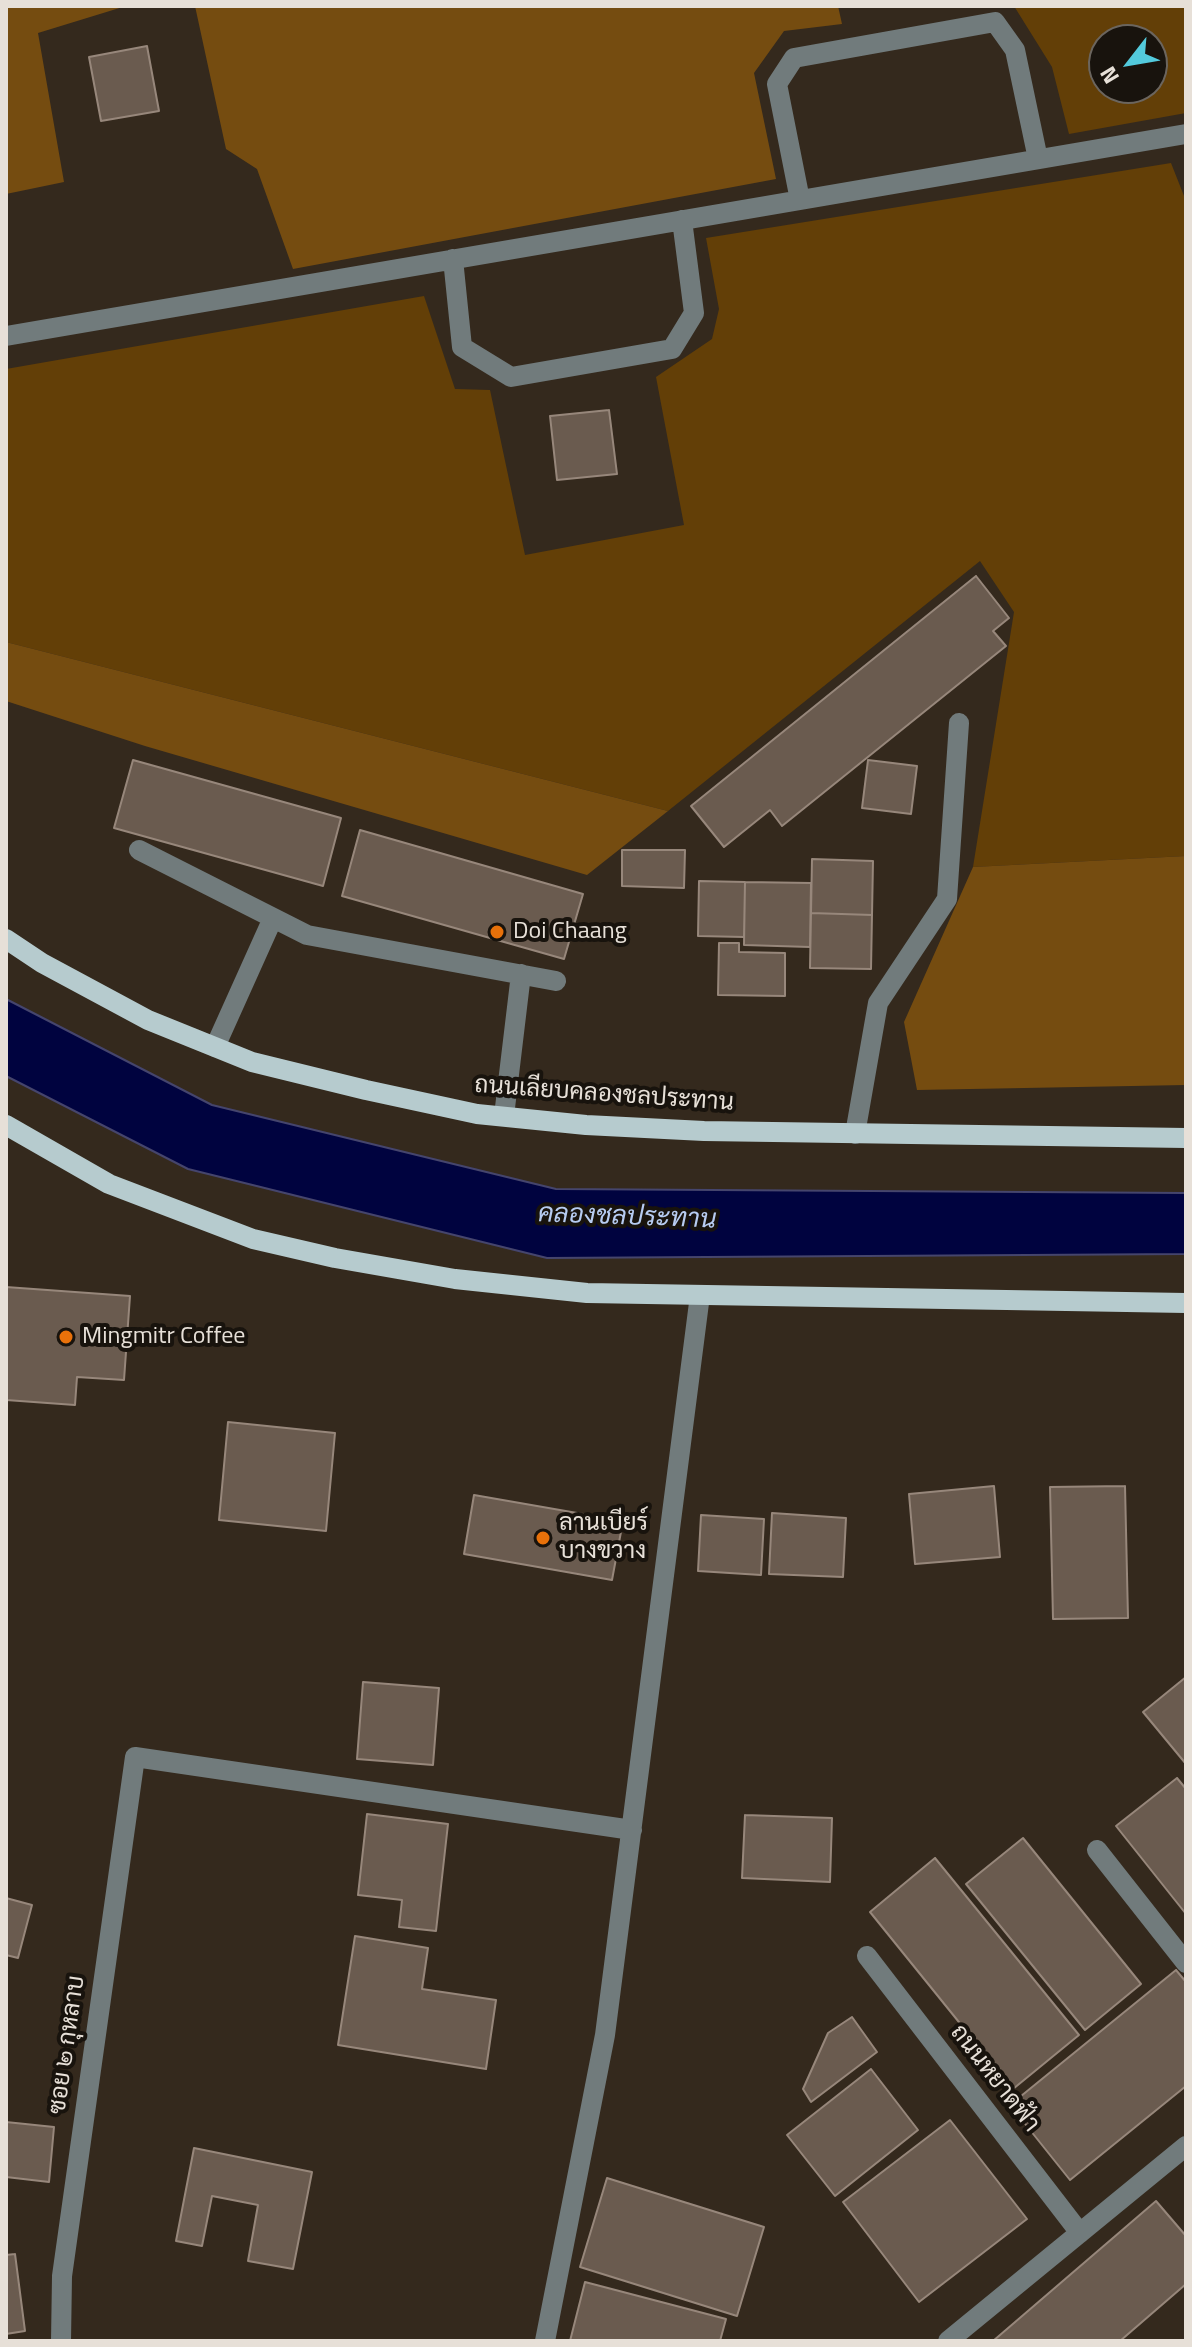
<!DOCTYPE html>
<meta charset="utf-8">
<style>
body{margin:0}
#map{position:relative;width:1192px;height:2347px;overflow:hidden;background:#34291d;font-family:"Titillium Web",sans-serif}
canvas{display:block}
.frame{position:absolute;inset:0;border:8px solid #e7e0d8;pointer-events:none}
.north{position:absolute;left:1088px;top:24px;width:80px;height:80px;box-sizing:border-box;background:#18130d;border:2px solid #6b655e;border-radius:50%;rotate:239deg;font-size:22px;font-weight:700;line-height:32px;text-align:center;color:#e7e0d8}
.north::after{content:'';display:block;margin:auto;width:28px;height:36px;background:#53cadc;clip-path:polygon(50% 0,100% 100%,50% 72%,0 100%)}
</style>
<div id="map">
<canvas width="1192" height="2347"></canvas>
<div class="frame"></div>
<div class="north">N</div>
</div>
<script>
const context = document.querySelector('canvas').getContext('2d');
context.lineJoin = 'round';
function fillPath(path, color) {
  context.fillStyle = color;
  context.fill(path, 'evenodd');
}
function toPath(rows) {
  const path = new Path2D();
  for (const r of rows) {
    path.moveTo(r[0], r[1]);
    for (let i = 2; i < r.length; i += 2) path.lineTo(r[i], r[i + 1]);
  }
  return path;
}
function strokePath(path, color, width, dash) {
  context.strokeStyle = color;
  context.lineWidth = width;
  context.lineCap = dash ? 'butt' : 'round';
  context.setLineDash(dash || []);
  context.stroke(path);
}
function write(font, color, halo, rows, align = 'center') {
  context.font = font + ' "Titillium Web",Sarabun,sans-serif';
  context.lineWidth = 8;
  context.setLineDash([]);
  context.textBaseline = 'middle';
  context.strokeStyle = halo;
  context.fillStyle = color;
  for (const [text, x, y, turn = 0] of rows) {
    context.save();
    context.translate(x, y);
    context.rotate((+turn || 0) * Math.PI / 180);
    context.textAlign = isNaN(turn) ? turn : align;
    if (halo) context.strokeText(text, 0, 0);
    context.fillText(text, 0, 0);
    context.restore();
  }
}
const green = toPath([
 [1014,6,1186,6,1186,113,1069,134,1052,67],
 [1104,40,1152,40,1152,88,1104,88],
 [1171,163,1186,201,1186,856,973,867,1014,612,980,561,668,811,6,642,6,369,424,296,455,389,490,390,525,555,684,525,656,377,712,339,719,309,706,238]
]);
const forest = toPath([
 [6,6,126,6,38,33,64,182,6,194],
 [195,6,838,6,842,24,784,31,754,73,776,179,293,269,257,169,226,149],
 [6,642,668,811,587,875,145,746,6,701],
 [1186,856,1186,1085,917,1090,904,1022,973,867]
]);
const water = toPath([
 [6,999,212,1105,556,1189,1186,1193,1186,1254,547,1258,188,1169,6,1076,6,999]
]);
const building = toPath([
 [147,46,159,111,101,121,89,57,147,46],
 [609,410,617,474,557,480,550,416,609,410],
 [976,576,1009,618,993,631,1006,646,782,826,770,810,724,847,691,806,976,576],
 [133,760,341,818,323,886,114,828,133,760],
 [868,760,917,766,911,814,862,808,868,760],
 [360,830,583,894,564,959,342,896,360,830],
 [622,850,685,850,684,888,622,886,622,850],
 [812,859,873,861,872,915,811,913,812,859],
 [699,881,745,882,744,937,698,936,699,881],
 [745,882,811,883,810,947,744,945,745,882],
 [811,913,872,915,871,969,810,968,811,913],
 [719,943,739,943,739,952,785,953,785,996,718,995,719,943],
 [6,1287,130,1296,124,1380,77,1377,75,1405,6,1400,6,1287],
 [228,1422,335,1433,326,1531,219,1520,228,1422],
 [994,1486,1000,1557,915,1564,909,1494,994,1486],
 [1125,1486,1128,1618,1053,1619,1050,1487,1125,1486],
 [474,1495,623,1521,612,1580,464,1554,474,1495],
 [772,1513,846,1518,843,1577,769,1574,772,1513],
 [701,1515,764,1519,761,1575,698,1571,701,1515],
 [1186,1677,1186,1764,1143,1712,1186,1677],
 [363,1682,439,1688,433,1765,357,1759,363,1682],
 [1177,1778,1186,1789,1186,1914,1116,1826,1177,1778],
 [367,1814,448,1824,436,1931,399,1927,402,1900,358,1895,367,1814],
 [745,1815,832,1818,830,1882,742,1878,745,1815],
 [1023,1838,1141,1984,1085,2030,966,1884,1023,1838],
 [935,1858,1079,2035,1013,2089,870,1912,935,1858],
 [6,1898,32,1905,18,1958,6,1955,6,1898],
 [355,1936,428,1948,422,1989,496,2000,486,2069,338,2045,355,1936],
 [1176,1970,1186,1982,1186,2086,1070,2180,1010,2105,1176,1970],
 [852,2017,877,2052,811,2102,803,2089,828,2033,852,2017],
 [871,2069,918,2130,835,2196,787,2135,871,2069],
 [950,2120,1027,2219,919,2302,843,2202,950,2120],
 [6,2122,54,2127,49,2182,6,2177,6,2122],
 [194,2148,312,2172,293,2269,248,2261,258,2205,212,2196,202,2246,176,2241,194,2148],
 [607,2178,764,2227,737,2316,580,2267,607,2178],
 [1156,2201,1186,2236,1186,2284,1120,2341,993,2341,1156,2201],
 [15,2254,25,2331,6,2334,6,2255,15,2254],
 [585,2282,726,2319,720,2341,570,2341,585,2282]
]);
const minor = toPath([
 [800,200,777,84,794,58,995,22,1015,50,1038,159],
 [453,259,462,347,511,377,672,349,694,313,682,220],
 [6,336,1186,134],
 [139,850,307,935,556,981],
 [215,1047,273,918],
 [504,1116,521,974],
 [855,1134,878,1003,947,899,959,723],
 [1097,1850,1186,1963],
 [867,1956,1080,2233],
 [61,2341,62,2276,135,1757,632,1830],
 [545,2341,605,2035,700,1295],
 [948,2341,1186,2146]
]);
const major = toPath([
 [6,939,42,963,148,1020,252,1062,366,1090,477,1114,586,1125,704,1131,1186,1138],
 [6,1125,109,1184,253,1239,335,1258,455,1279,587,1293,1186,1303]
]);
const markers = [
 [497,932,8,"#e8710a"],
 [66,1337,8,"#e8710a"],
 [543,1538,8,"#e8710a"]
];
const poiNames = [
 ["Doi Chaang",513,932],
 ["Mingmitr Coffee",82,1337],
 ["ลานเบียร์",559,1524],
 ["บางขวาง",559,1552]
];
const streetNames = [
 ["ถนนเลียบคลองชลประทาน",604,1095,4],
 ["ซอย ๒ กุหลาบ",68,2045,-82],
 ["ถนนหยาดฟ้า",994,2079,52]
];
const waterNames = [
 ["คลองชลประทาน",627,1218,2]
];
fillPath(green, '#633f07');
fillPath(forest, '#754c10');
fillPath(water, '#00033f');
strokePath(water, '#45456d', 2);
fillPath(building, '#6a5b4f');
strokePath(building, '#97877b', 2);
strokePath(minor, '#717b7c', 20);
strokePath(major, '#b6cbce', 20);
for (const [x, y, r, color] of markers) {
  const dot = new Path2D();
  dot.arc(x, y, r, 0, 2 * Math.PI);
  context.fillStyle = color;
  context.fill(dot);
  strokePath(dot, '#18130d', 3);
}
write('24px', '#e7e0d8', '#18130d', poiNames, 'left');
write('24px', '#e7e0d8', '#18130d', streetNames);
write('italic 26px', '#b7ccf1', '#18130d', waterNames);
</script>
